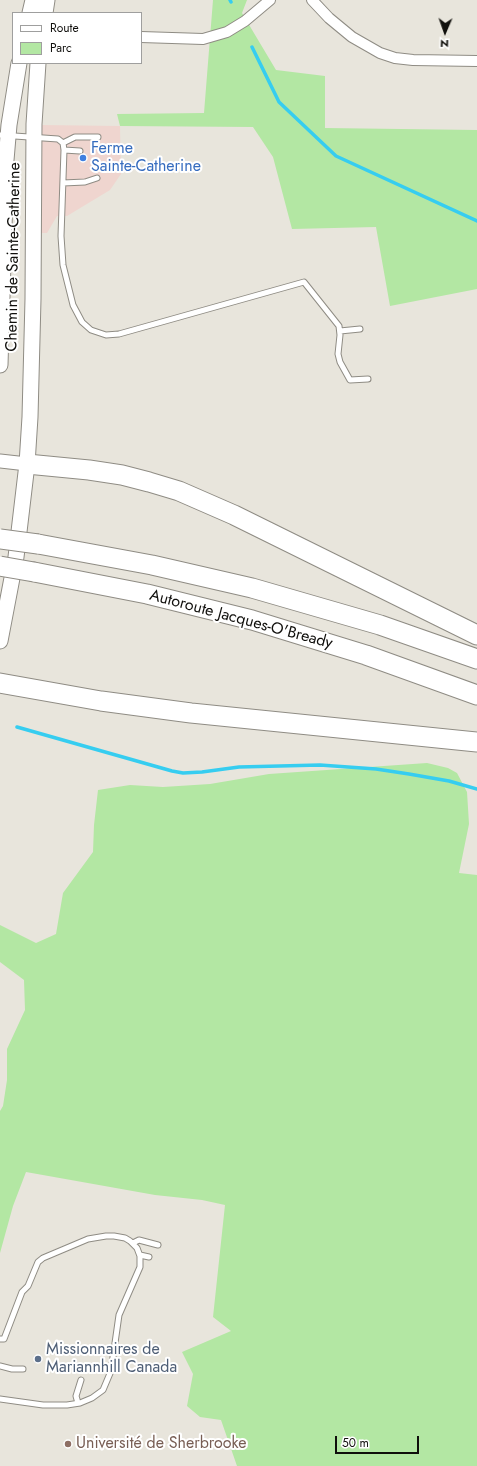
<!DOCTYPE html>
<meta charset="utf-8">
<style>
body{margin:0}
#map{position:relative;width:477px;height:1466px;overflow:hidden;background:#e8e5dc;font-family:Jost,sans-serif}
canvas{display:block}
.legend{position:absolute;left:12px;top:12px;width:130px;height:52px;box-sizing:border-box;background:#fff;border:1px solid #9f9f9e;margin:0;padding:5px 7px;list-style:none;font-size:12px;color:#100f0c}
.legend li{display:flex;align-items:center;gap:8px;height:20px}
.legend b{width:20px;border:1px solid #9f9f9e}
.north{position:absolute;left:425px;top:12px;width:40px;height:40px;-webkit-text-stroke:3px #fff;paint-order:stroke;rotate:182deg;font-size:11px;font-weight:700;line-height:16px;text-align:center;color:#100f0c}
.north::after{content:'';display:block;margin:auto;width:14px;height:18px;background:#100f0c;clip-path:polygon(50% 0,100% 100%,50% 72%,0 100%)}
.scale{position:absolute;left:335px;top:1436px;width:84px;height:18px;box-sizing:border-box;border:2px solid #100f0c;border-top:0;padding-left:5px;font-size:12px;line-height:14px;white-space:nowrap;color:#100f0c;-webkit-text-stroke:3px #fff;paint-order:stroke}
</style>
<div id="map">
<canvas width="477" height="1466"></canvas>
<ul class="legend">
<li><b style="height:5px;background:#fff"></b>Route</li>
<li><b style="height:11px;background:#b3e7a3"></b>Parc</li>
</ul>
<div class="north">N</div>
<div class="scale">50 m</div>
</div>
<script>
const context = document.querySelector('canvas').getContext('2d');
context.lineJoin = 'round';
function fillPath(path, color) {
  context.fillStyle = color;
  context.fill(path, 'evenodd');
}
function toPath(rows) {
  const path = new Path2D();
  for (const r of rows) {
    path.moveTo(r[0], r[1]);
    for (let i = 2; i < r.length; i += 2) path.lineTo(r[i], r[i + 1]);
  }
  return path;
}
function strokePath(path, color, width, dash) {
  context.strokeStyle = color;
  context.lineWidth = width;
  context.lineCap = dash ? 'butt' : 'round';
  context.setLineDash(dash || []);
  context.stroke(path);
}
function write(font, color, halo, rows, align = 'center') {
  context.font = font + ' Jost,sans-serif';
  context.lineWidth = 4;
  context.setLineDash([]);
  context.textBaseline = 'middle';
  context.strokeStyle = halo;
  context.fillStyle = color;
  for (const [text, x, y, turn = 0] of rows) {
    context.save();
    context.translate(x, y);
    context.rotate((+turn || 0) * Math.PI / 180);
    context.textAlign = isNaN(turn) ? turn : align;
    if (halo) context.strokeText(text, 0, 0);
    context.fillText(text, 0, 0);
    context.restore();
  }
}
const commercial = toPath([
 [40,125,120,126,121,174,110,190,67,216,57,216,47,233,41,233]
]);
const green = toPath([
 [213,0,247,0,242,13,276,70,325,76,325,128,477,130,477,289,390,306,376,227,292,229,273,157,253,127,120,126,117,114,204,113],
 [427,763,448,768,457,773,467,792,469,824,459,873,477,875,477,1466,237,1466,221,1420,200,1417,187,1406,193,1374,182,1352,231,1331,213,1317,225,1205,202,1200,155,1195,26,1172,13,1206,0,1253,0,1111,3,1106,7,1080,7,1049,25,1010,24,980,0,962,0,925,36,943,56,934,63,893,93,852,94,825,98,790,130,785,163,787,210,784,269,774]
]);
const stream = toPath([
 [230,0,231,2],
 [252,47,279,102,336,156,477,221],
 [17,727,172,771,183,773,202,772,239,767,320,765,376,769,409,774,449,781,477,789]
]);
const service = toPath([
 [0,135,58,139,63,143,64,150,61,236,63,265,73,305,82,322,91,330,106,335,119,334,304,282,339,326,340,335,338,354,340,362,350,380,368,379],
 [63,143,75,137,98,137],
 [64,150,80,151],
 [63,183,85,182,97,178],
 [340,331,360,329],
 [133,1243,139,1240,158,1245],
 [140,1255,149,1257],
 [0,1339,4,1339,22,1292,28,1286,38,1262,43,1258,88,1239,106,1236,114,1236,125,1238,130,1241,137,1248,140,1256,140,1267,119,1315,111,1371,103,1390,92,1398,80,1403,67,1405,43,1405,0,1399],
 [0,1366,12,1369,23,1369],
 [78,1403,76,1396,81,1380]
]);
const minor = toPath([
 [312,0,329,18,352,37,380,53,395,58,413,60,477,61],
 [141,37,203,39,227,32,245,21,270,0]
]);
const tertiary = toPath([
 [0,461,27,464]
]);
const secondary = toPath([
 [30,13,33,0],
 [45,13,47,0],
 [0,365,6,160,9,125,19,63],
 [0,641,16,557,27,464,30,417,33,299,34,124,38,63]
]);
const motorway = toPath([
 [27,464,89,470,122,475,149,482,179,491,234,515,477,635],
 [38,544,152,565,252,588,380,625,477,659],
 [34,572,147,594,252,620,366,655,477,695],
 [0,683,101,701,191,713,477,742]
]);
const motorwayBridge = toPath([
 [0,539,38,544],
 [0,566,34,572]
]);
const markers = [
 [83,158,4,"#3f7fe0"],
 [38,1359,4,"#5c6f8a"],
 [68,1444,4,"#8d6e63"]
];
const shopNames = [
 ["Ferme",91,149],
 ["Sainte-Catherine",91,167]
];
const streetNames = [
 ["Chemin de Sainte-Catherine",14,257,-89],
 ["Autoroute Jacques-O'Bready",241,620,15]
];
const serviceNames = [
 ["Missionnaires de",46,1350],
 ["Mariannhill Canada",46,1368]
];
const educationNames = [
 ["Université de Sherbrooke",76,1444]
];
fillPath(commercial, '#efd5cf');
fillPath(green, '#b3e7a3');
strokePath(stream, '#36cdf0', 3.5);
strokePath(service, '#8f8c84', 7);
strokePath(minor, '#8f8c84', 12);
strokePath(tertiary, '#8f8c84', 15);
strokePath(secondary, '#8f8c84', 17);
strokePath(motorway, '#8f8c84', 21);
strokePath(service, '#fff', 5);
strokePath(minor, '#fff', 10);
strokePath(tertiary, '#fff', 13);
strokePath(secondary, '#fff', 15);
strokePath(motorway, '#fff', 19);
strokePath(motorwayBridge, '#8f8c84', 21, []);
strokePath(motorwayBridge, '#fff', 19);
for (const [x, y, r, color] of markers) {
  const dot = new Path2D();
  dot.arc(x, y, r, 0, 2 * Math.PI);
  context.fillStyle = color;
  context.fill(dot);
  strokePath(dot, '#fff', 1.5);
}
write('16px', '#366cbe', '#fff', shopNames, 'left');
write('16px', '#100f0c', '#fff', streetNames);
write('16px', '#4e5e75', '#fff', serviceNames, 'left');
write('16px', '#785e54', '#fff', educationNames, 'left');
</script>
